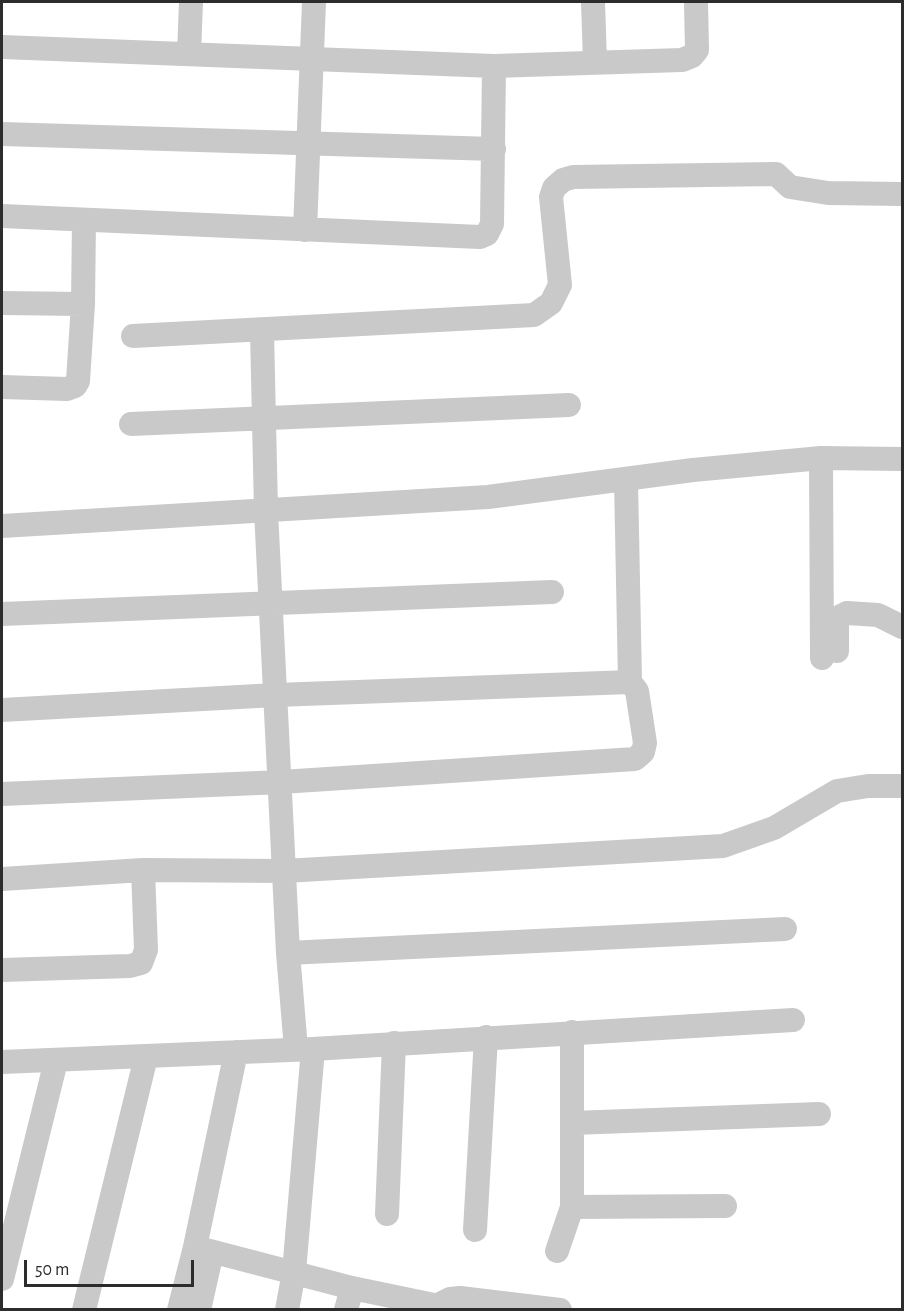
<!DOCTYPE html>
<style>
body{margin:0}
#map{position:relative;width:904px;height:1311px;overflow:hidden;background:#fff;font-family:"Alegreya Sans",sans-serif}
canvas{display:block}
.frame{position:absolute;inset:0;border:3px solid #2c2c2c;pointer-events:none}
.scale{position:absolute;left:24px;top:1260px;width:170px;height:27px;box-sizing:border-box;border:3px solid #2c2c2c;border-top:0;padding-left:8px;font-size:18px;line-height:21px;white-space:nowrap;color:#2c2c2c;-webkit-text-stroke:4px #fff;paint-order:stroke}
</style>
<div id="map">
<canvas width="904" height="1311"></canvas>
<div class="frame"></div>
<div class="scale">50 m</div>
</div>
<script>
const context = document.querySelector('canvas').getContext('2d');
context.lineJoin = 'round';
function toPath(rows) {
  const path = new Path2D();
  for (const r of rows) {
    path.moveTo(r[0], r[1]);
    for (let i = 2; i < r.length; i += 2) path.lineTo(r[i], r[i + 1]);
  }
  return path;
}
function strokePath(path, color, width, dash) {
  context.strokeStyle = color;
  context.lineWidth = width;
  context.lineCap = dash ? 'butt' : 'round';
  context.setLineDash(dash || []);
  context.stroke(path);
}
const minor = toPath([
 [593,2,595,62],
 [2,47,494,66,682,60,692,56,697,50,696,2],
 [189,54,191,2],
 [2,134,494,149],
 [2,216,480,237,487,234,492,224,494,66],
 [305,230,314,2],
 [2,303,83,304],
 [262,331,266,511,288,953,296,1049],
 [133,336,534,315,551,303,560,285,551,197,554,188,563,180,573,177,776,174,790,187,828,193,902,194],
 [2,387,67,389,75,386,78,381,83,304,84,220],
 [131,424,569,405],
 [821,458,822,658],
 [626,480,630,682],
 [2,526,488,497,693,470,821,458,902,459],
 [2,614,552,592],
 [837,651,837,622,841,616,847,613,878,615,902,627],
 [2,710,276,695,630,682,637,691,645,743,643,752,635,759,281,782,2,794],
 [2,879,143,870,284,871,723,846,774,828,837,791,868,786,902,786],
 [288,953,785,929],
 [2,970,130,966,141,963,146,950,143,870],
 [2,1062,313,1049,793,1020],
 [572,1123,819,1114],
 [572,1207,725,1206],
 [387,1214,394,1043],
 [475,1230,486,1037],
 [195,1247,352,1288,458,1310],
 [557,1251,572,1207,572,1032],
 [2,1279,56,1061],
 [442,1303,450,1299,460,1298,560,1310],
 [84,1310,146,1057],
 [179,1310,195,1247,236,1052],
 [199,1310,212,1252],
 [287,1310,294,1272,313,1049],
 [346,1310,352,1288]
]);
strokePath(minor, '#c9c9c9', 24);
</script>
